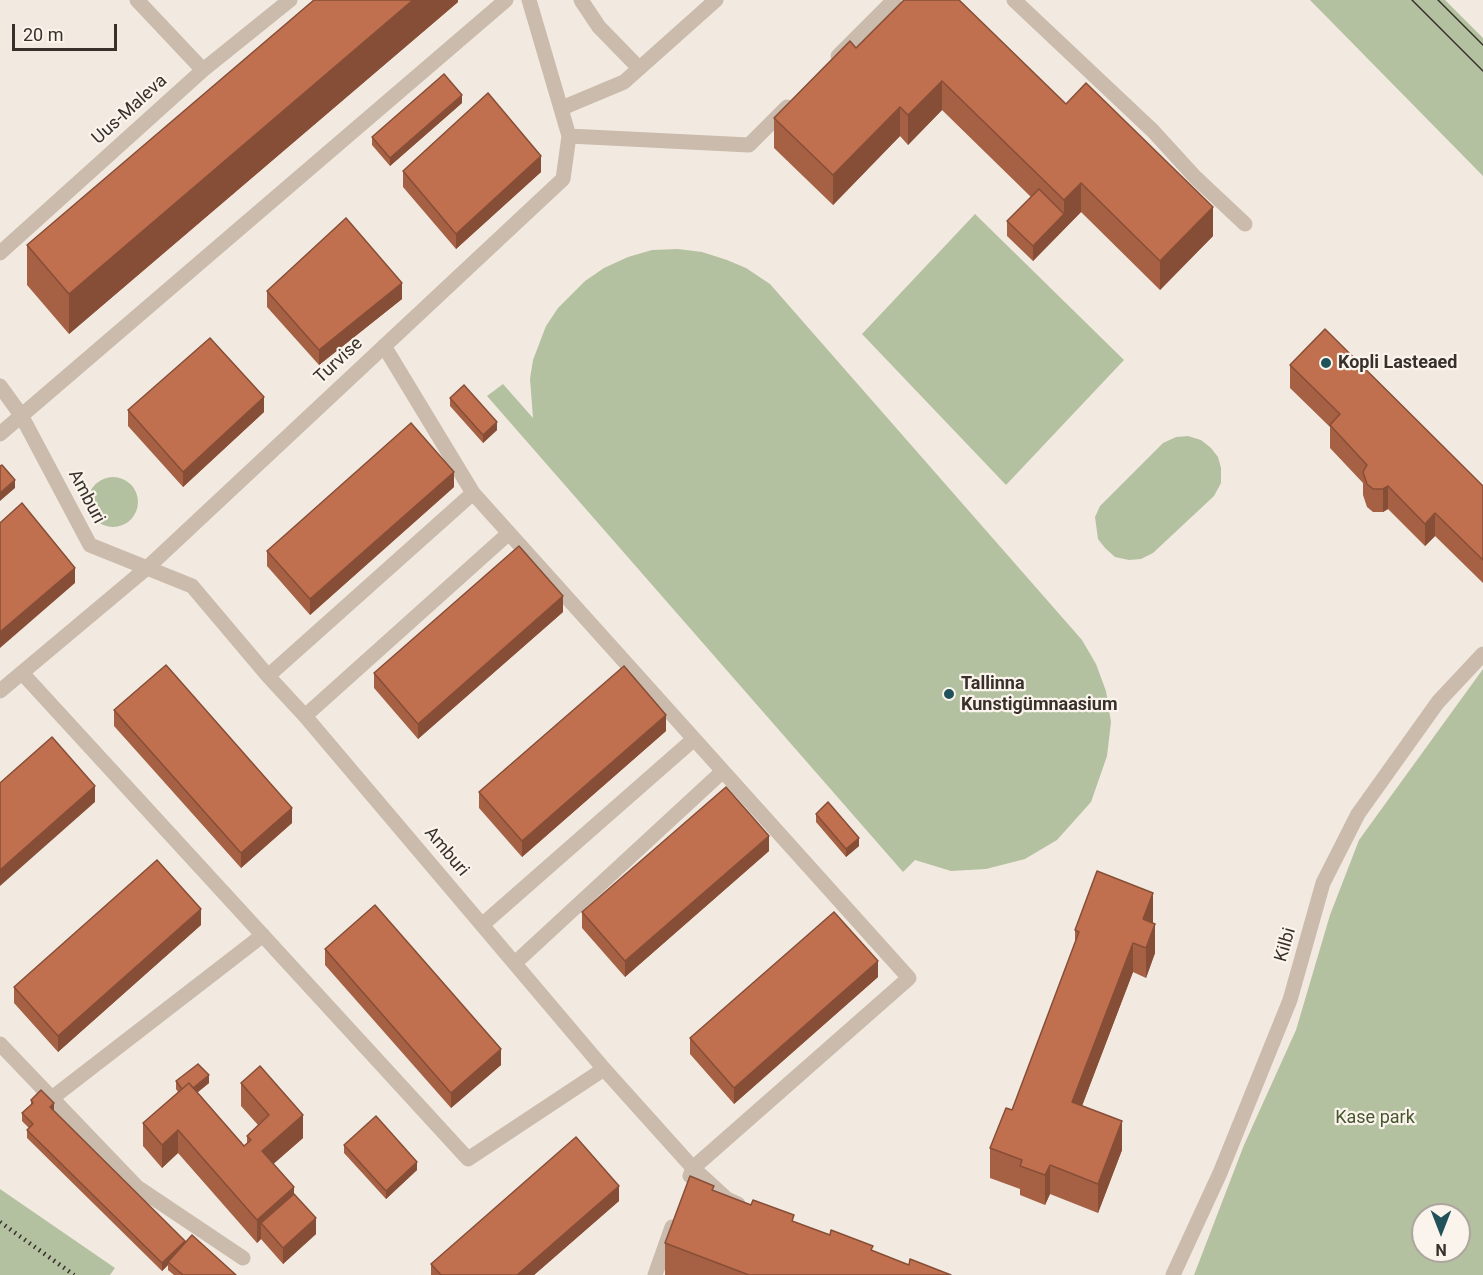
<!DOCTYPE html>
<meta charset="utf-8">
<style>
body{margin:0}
#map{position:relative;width:1483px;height:1275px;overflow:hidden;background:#f2eae0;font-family:Roboto,sans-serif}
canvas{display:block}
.north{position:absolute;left:1411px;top:1203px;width:60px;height:60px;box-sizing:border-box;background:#faf4ec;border:2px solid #aca69e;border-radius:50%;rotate:180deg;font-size:16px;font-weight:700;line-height:24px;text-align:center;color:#38302a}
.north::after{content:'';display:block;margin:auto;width:21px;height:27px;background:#215259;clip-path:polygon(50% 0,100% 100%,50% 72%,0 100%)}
.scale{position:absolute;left:12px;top:24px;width:105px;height:27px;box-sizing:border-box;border:3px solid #38302a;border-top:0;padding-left:8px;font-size:18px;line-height:21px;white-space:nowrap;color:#38302a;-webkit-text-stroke:4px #faf4ec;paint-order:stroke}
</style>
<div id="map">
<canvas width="1483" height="1275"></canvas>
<div class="north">N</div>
<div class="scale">20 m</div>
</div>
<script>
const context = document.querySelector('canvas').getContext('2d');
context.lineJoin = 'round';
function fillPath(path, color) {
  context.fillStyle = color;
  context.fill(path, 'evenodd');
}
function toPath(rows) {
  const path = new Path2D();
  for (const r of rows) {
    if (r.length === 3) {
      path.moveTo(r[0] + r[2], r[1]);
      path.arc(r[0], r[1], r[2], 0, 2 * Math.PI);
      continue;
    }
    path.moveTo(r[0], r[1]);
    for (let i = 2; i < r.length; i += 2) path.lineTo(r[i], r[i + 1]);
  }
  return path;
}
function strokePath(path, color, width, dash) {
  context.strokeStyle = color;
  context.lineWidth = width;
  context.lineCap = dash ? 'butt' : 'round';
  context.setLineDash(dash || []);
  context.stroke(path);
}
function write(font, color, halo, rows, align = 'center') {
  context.font = font + ' Roboto,sans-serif';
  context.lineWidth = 4.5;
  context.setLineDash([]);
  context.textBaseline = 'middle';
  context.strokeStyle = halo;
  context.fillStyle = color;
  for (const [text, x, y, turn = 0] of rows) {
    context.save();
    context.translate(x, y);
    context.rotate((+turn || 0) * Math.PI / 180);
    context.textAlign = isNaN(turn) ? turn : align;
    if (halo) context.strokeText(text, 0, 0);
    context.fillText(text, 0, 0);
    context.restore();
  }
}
const green = toPath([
 [1310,0,1445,0,1483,38,1483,176],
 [975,214,1124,360,1006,485,862,334],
 [678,249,702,252,727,260,746,268,770,284,1082,640,1096,664,1106,691,1111,722,1107,756,1091,802,1057,840,1025,859,986,869,951,871,915,860,903,872,487,396,503,384,533,418,530,379,533,360,546,326,558,308,585,281,604,268,628,257,652,250],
 [1188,436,1201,440,1211,448,1218,457,1221,468,1221,483,1214,496,1153,553,1141,559,1129,560,1115,557,1105,548,1098,539,1095,517,1100,506,1163,443,1176,437],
 [113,502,25],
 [1483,669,1483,1275,1194,1275,1244,1145,1296,1030,1330,915,1359,840],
 [1423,1215,1459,1215,1459,1251,1423,1251],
 [0,1189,115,1268,110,1275,0,1275]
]);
const minor = toPath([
 [137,0,203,70],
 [581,0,599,27,639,68],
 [1014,0,1153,131,1195,177,1245,224],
 [838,56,894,0],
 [562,108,624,82,716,0],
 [569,136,749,145,787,107],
 [0,253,203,70,290,0],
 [384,346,473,493,909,978,693,1168,690,1176],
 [0,386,21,415,90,545,192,586,268,676,305,716,604,1069,693,1168,727,1199,738,1204],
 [0,434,506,0],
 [23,674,468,1159,604,1069],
 [268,676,473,493],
 [0,691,148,567,563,179,569,136,529,0],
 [305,716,509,533],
 [482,925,694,739],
 [515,963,723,771],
 [0,1044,137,1187,243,1258],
 [52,1098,263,935],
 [655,1275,672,1227],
 [1173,1275,1220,1173,1290,1000,1323,883,1358,814,1438,702,1483,654]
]);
const tram = toPath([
 [1412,0,1483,71],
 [1438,0,1483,45]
]);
const rail = toPath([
 [0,1222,74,1275]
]);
const wall = toPath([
 [458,0,458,2,69,334,27,285,27,245],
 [856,48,1066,104,1213,236,1160,290,1081,212,1033,261,1007,236,1007,221,1031,197,942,110,908,145,900,136,833,205,774,148,774,118],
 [462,103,390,166,372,145,372,137],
 [403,171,541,172,456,249,403,187],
 [267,291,402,299,319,365,267,307],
 [1290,365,1483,486,1483,583,1435,536,1425,546,1388,509,1383,512,1373,512,1367,507,1363,495,1363,483,1330,448,1330,427,1290,388],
 [450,398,497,430,483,443,450,406],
 [128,410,264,412,183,487,128,426],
 [454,487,310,615,267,566,267,551],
 [563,612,418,739,374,688,374,673],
 [114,710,292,823,241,868,114,726],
 [666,731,522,857,479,808,479,792],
 [816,814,859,846,846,857,816,822],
 [769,851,625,977,582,928,582,912],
 [1153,923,1155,953,1146,978,1133,972,1082,1106,1122,1150,1098,1213,1050,1194,1045,1205,1020,1195,1020,1189,990,1178,990,1148,1012,1110,1075,943,1075,930],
 [201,925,58,1052,14,1003,14,987],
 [325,949,501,1065,451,1108,325,965],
 [878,977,734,1104,690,1054,690,1038],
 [176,1081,209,1083,197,1093,244,1146,247,1144,247,1136,258,1125,241,1106,241,1083,303,1138,273,1164,294,1194,316,1234,283,1264,261,1239,257,1243,178,1153,162,1168,143,1146,143,1123,178,1092,176,1089],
 [31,1100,54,1111,185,1243,236,1275,174,1275,168,1270,168,1265,162,1271,27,1138,27,1130,29,1128,22,1121,22,1113,31,1105],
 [344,1145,417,1170,386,1199,344,1153],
 [714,1191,909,1265,951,1275,665,1275,665,1243],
 [619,1201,534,1275,431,1275,431,1264]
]);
const shadedWall = toPath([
 [413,0,458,0,458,2,69,334,69,294],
 [942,81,942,110,908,145,908,115],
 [462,95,462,103,390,166,390,158],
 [900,107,900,136,833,205,833,175],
 [541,156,541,172,456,249,456,234],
 [1081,183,1081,212,1033,261,1033,246,1064,214,1064,200],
 [1213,207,1213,236,1160,290,1160,261],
 [402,283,402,299,319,365,319,350],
 [264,397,264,412,183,487,183,472],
 [497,422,497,430,483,443,483,435],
 [454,472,454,487,310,615,310,599],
 [15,480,15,488,0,501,0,493],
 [1388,486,1388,509,1383,512,1383,489],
 [1435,513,1435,536,1425,546,1425,524],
 [75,568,75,583,0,648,0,632],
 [563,596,563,612,418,739,418,724],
 [666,715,666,731,522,857,522,841],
 [95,786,95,802,0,886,0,870],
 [292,808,292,823,241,868,241,853],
 [769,836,769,851,625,977,625,961],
 [859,838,859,846,846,857,846,849],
 [1153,893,1153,922,1143,948,1143,919],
 [201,909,201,925,58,1052,58,1036],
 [1155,924,1155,953,1146,978,1146,948],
 [1133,943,1133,972,1072,1132,1072,1102],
 [878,961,878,977,734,1104,734,1088],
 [501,1049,501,1065,451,1108,451,1093],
 [209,1075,209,1083,185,1102,185,1095],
 [54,1103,54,1111,50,1107],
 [303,1115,303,1138,262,1174,262,1151],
 [1122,1121,1122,1150,1098,1213,1098,1184],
 [178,1130,178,1153,162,1168,162,1145],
 [417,1162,417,1170,386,1199,386,1191],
 [1050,1165,1050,1194,1045,1205,1045,1175],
 [619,1186,619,1201,534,1275,517,1275],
 [294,1187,294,1210,261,1223,261,1239,257,1243,257,1220],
 [316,1218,316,1234,283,1264,283,1248],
 [185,1241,185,1248,168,1262,168,1265,162,1271,162,1263]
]);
const building = toPath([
 [314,0,413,0,69,294,27,245,314,0],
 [904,0,959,0,1066,104,1086,83,1213,207,1160,261,1081,183,1064,200,942,81,908,115,900,107,833,175,774,118,850,41,856,48,904,0],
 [444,74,462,95,390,158,372,137,444,74],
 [488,93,541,156,456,234,403,171,488,93],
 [1039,189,1064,214,1033,246,1007,221,1039,189],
 [346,218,402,283,319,350,267,291,346,218],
 [1325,329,1483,486,1483,560,1435,513,1425,524,1388,486,1383,489,1373,489,1367,484,1363,472,1367,465,1330,425,1340,414,1290,365,1325,329],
 [210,338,264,397,183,472,128,410,210,338],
 [464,385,497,422,483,435,450,398,464,385],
 [411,423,454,472,310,599,267,551,411,423],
 [2,465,15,480,0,493,0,466,2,465],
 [22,503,75,568,0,632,0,523,22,503],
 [519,546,563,596,418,724,374,673,519,546],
 [166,665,292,808,241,853,114,710,166,665],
 [624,666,666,715,522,841,479,792,624,666],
 [52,737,95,786,0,870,0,783,52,737],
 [726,787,769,836,625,961,582,912,726,787],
 [828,802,859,838,846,849,816,814,828,802],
 [157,860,201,909,58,1036,14,987,157,860],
 [1097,871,1153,893,1143,919,1155,924,1146,948,1133,943,1072,1102,1122,1121,1098,1184,1050,1165,1045,1175,1020,1166,1022,1160,990,1148,1006,1108,1012,1110,1079,932,1075,930,1097,871],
 [375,905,501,1049,451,1093,325,949,375,905],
 [834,912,878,961,734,1088,690,1038,834,912],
 [198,1064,209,1075,193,1088,189,1083,182,1089,176,1081,198,1064],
 [260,1066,303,1115,262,1151,294,1187,257,1220,178,1130,162,1145,143,1123,189,1083,244,1146,251,1140,247,1136,269,1115,241,1083,260,1066],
 [41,1090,54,1103,50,1107,185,1241,162,1263,27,1130,33,1124,22,1113,33,1103,31,1100,41,1090],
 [376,1116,417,1162,386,1191,344,1145,376,1116],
 [576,1137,619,1186,517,1275,441,1275,431,1264,576,1137],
 [690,1176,714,1186,712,1190,751,1205,753,1200,794,1215,792,1221,830,1235,831,1230,873,1246,871,1250,909,1265,910,1259,951,1275,749,1275,665,1243,690,1176],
 [294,1194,316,1218,283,1248,261,1223,294,1194],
 [192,1235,236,1275,183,1275,168,1262,192,1235]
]);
const markers = [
 [1326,363,6,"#215259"],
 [949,694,6,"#215259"]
];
const streetNames = [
 ["Uus-Maleva",130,110,-42],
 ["Turvise",339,361,-43],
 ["Amburi",86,497,62],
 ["Amburi",446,852,50],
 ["Kilbi",1286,945,-74]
];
const poiNames = [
 ["Kopli Lasteaed",1338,363],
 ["Tallinna",961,684],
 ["Kunstigümnaasium",961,705]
];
const parkNames = [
 ["Kase park",1375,1118]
];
fillPath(green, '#b4c1a0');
strokePath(minor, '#cabbac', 15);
strokePath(tram, '#38302a', 1.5);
strokePath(rail, '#38302a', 4.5, [1.5, 4.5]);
fillPath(wall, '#a66044');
fillPath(shadedWall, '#874e37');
fillPath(building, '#c1704f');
strokePath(building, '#874e37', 1.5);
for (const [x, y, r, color] of markers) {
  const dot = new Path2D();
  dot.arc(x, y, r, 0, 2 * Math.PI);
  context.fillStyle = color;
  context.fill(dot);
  strokePath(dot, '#faf4ec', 2);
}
write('18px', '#38302a', '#faf4ec', streetNames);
write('bold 18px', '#38302a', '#faf4ec', poiNames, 'left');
write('18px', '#46562f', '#faf4ec', parkNames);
</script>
